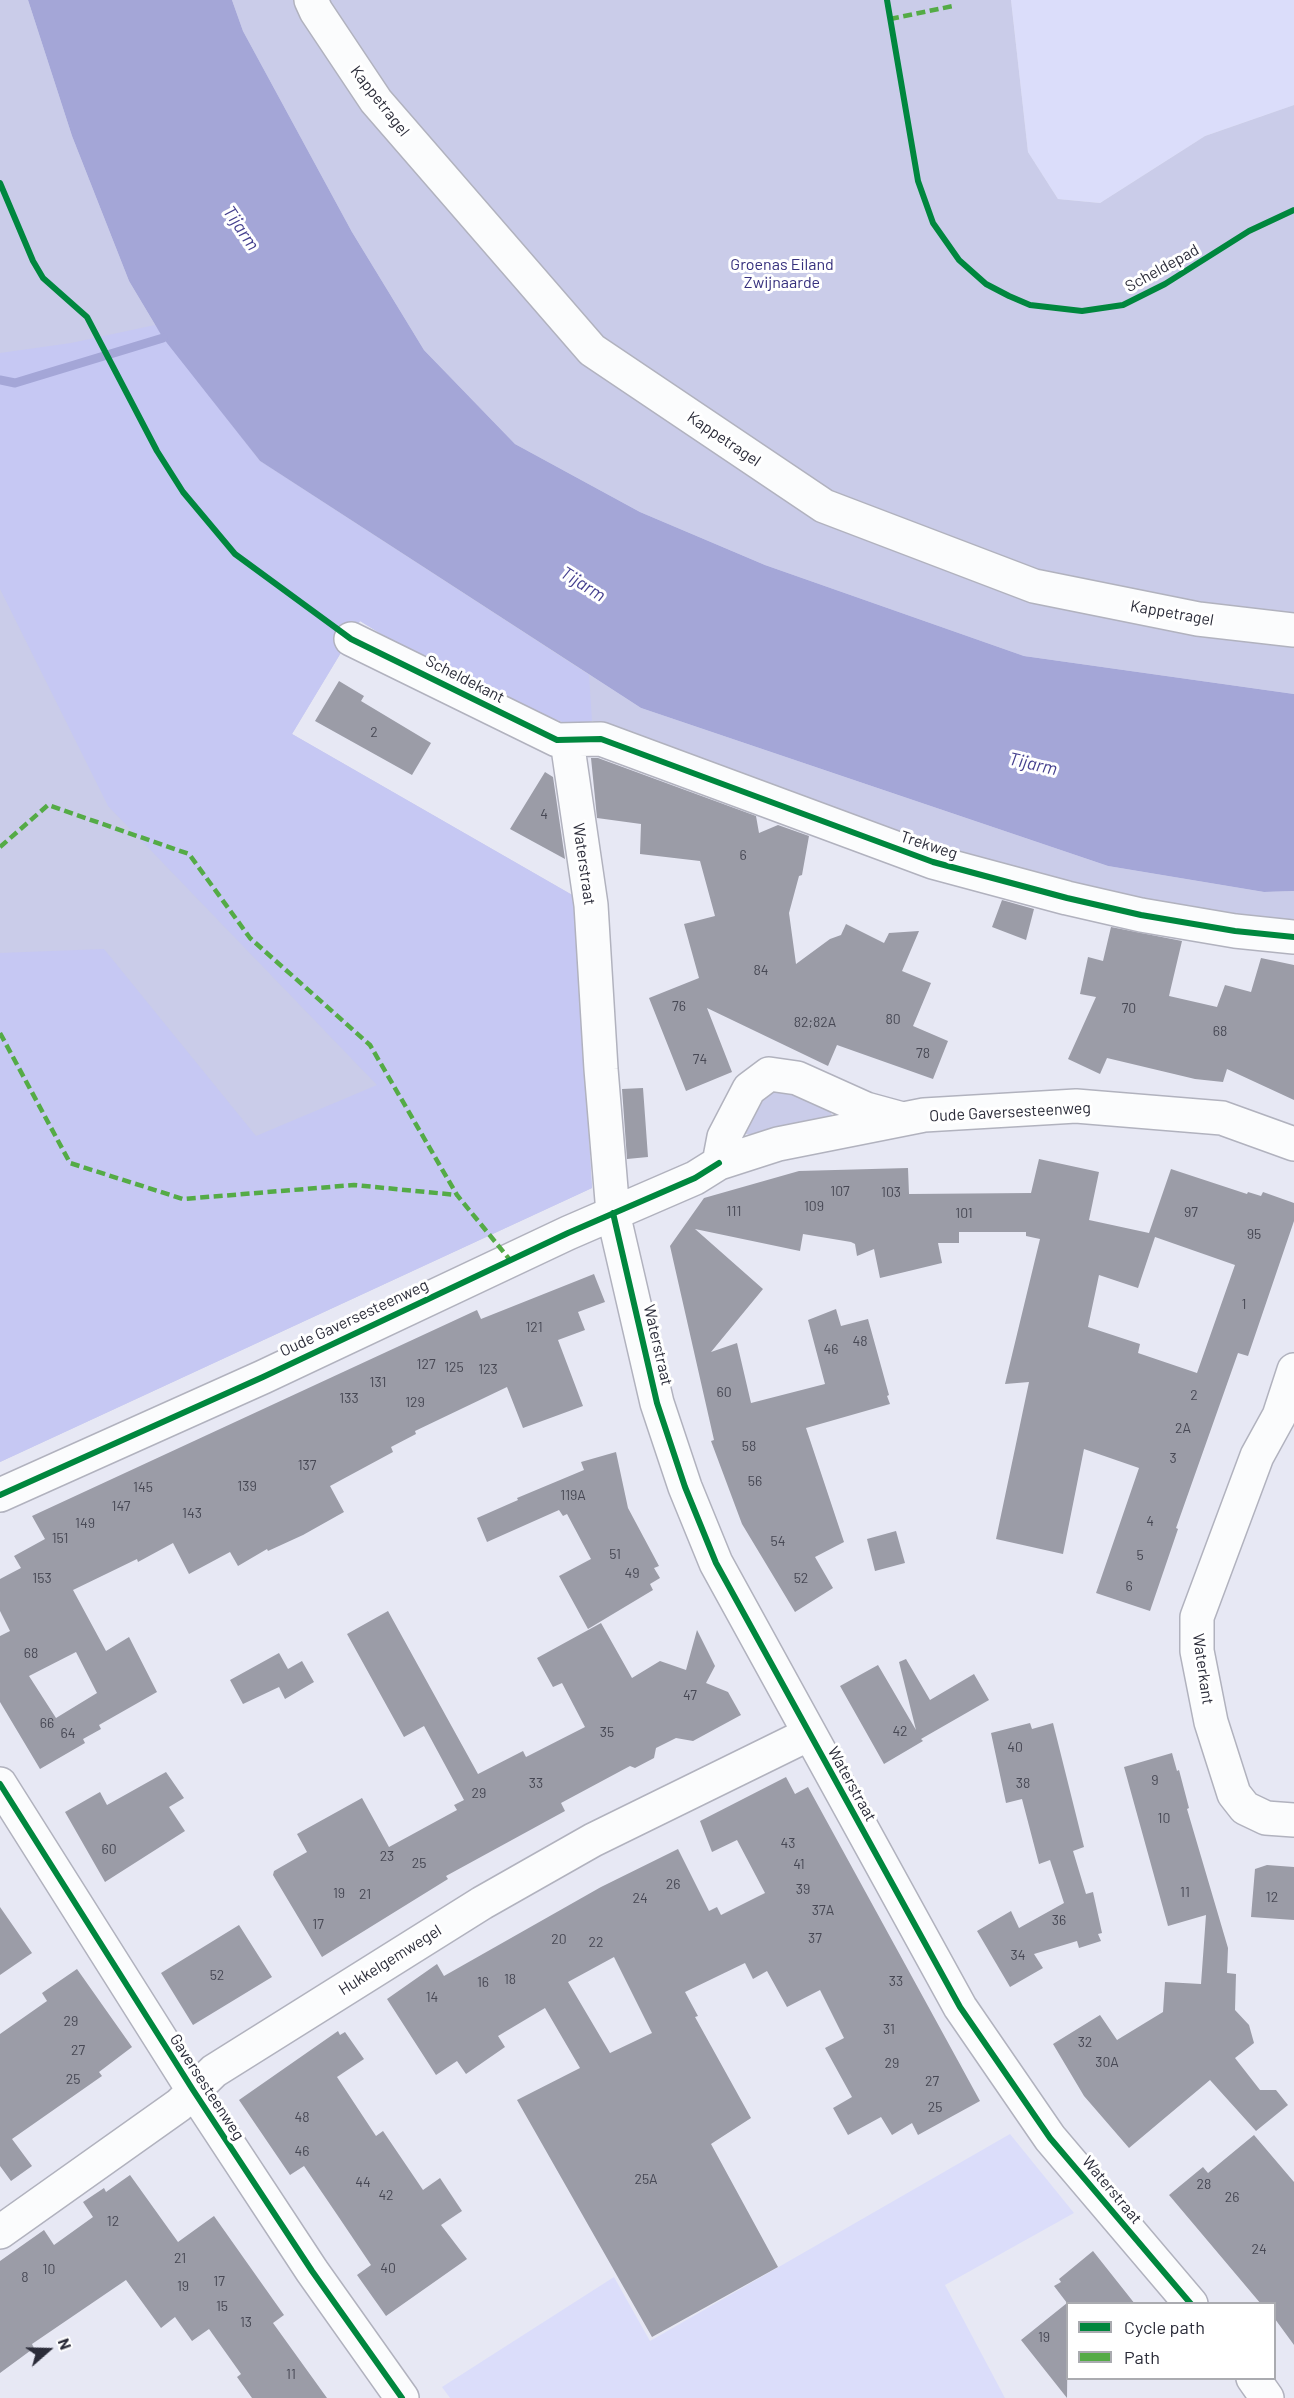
<!DOCTYPE html>
<style>
body{margin:0}
#map{position:relative;width:1294px;height:2398px;overflow:hidden;background:#e7e8f4;font-family:Barlow,sans-serif}
canvas{display:block}
.legend{position:absolute;left:1066px;top:2302px;width:210px;height:78px;box-sizing:border-box;background:#fff;border:2px solid #aaabb0;margin:0;padding:8px 10px;list-style:none;font-size:18px;color:#2b2c39}
.legend li{display:flex;align-items:center;gap:12px;height:30px}
.legend b{width:30px;border:2px solid #aaabb0}
.north{position:absolute;left:18px;top:2320px;width:60px;height:60px;-webkit-text-stroke:4px #fff;paint-order:stroke;rotate:70deg;font-size:16px;font-weight:700;line-height:24px;text-align:center;color:#2b2c39}
.north::after{content:'';display:block;margin:auto;width:21px;height:27px;background:#2b2c39;clip-path:polygon(50% 0,100% 100%,50% 72%,0 100%)}
</style>
<div id="map">
<canvas width="1294" height="2398"></canvas>
<ul class="legend">
<li><b style="height:8px;background:#00873e"></b>Cycle path</li>
<li><b style="height:8px;background:#54ab46"></b>Path</li>
</ul>
<div class="north">N</div>
</div>
<script>
const context = document.querySelector('canvas').getContext('2d');
context.lineJoin = 'round';
function fillPath(path, color) {
  context.fillStyle = color;
  context.fill(path, 'evenodd');
}
function toPath(rows) {
  const path = new Path2D();
  for (const r of rows) {
    path.moveTo(r[0], r[1]);
    for (let i = 2; i < r.length; i += 2) path.lineTo(r[i], r[i + 1]);
  }
  return path;
}
function strokePath(path, color, width, dash) {
  context.strokeStyle = color;
  context.lineWidth = width;
  context.lineCap = dash ? 'butt' : 'round';
  context.setLineDash(dash || []);
  context.stroke(path);
}
function write(font, color, halo, rows, align = 'center') {
  context.font = font + ' Barlow,sans-serif';
  context.lineWidth = 6;
  context.setLineDash([]);
  context.textBaseline = 'middle';
  context.strokeStyle = halo;
  context.fillStyle = color;
  for (const [text, x, y, turn = 0] of rows) {
    context.save();
    context.translate(x, y);
    context.rotate((+turn || 0) * Math.PI / 180);
    context.textAlign = isNaN(turn) ? turn : align;
    if (halo) context.strokeText(text, 0, 0);
    context.fillText(text, 0, 0);
    context.restore();
  }
}
const built = toPath([
 [1011,0,1294,0,1294,105,1205,136,1100,203,1058,199,1028,152],
 [1010,2134,1074,2213,945,2285,1005,2398,450,2398,442,2387,614,2277,650,2341]
]);
const green = toPath([
 [0,0,28,0,72,136,129,281,163,338,260,461,641,708,1108,866,1264,892,1294,891,1294,924,1144,903,854,824,592,721,575,727,458,681,360,621,292,734,574,896,592,1188,0,1462],
 [232,0,1011,0,1028,152,1058,199,1100,203,1205,136,1294,105,1294,694,1024,656,765,565,640,512,515,444,424,350,352,232,243,31],
 [785,1090,829,1109,832,1115,752,1135,746,1134,744,1132,754,1103,769,1091]
]);
const forest = toPath([
 [155,325,260,461,589,675,592,721,575,727,458,681,360,621,292,734,574,896,592,1188,0,1462,0,953,104,949,256,1136,377,1085,108,806,0,589,0,353,71,343]
]);
const water = toPath([
 [28,0,232,0,243,31,352,232,424,350,515,444,640,512,765,565,1024,656,1294,694,1294,891,1264,892,1108,866,641,708,260,461,163,338,129,281,72,136]
]);
const stream = toPath([
 [0,380,15,383,163,338]
]);
const building = toPath([
 [339,681,364,696,361,701,431,743,412,775,315,721],
 [591,758,598,758,756,816,759,833,778,825,809,836,802,875,799,876,789,913,796,964,830,939,841,935,846,924,884,943,889,933,919,931,902,971,931,983,913,1026,948,1041,933,1079,837,1045,828,1066,707,1008,732,1072,686,1091,649,998,699,978,684,924,715,916,700,861,640,854,641,824,597,818],
 [545,772,553,777,565,859,510,829],
 [1002,900,1034,909,1026,940,992,927],
 [1111,927,1182,941,1169,996,1217,1007,1225,985,1251,992,1261,958,1294,965,1294,1100,1227,1069,1223,1082,1195,1079,1107,1058,1100,1074,1068,1059,1096,997,1080,994,1088,957,1103,961],
 [643,1088,648,1157,627,1159,622,1089],
 [1039,1159,1099,1172,1089,1220,1149,1233,1171,1169,1247,1194,1248,1192,1261,1196,1263,1192,1294,1203,1294,1221,1248,1356,1238,1353,1176,1528,1178,1529,1150,1611,1096,1593,1139,1468,1084,1449,1063,1554,996,1539,1029,1382,1005,1384,1040,1239,1026,1236,1026,1232,959,1232,959,1243,938,1243,942,1263,880,1278,874,1249,857,1256,855,1244,851,1242,803,1234,800,1251,695,1229,763,1289,711,1352,737,1343,751,1403,825,1384,808,1320,836,1309,841,1326,868,1319,889,1395,887,1396,890,1404,806,1428,844,1542,815,1557,833,1588,795,1612,742,1524,711,1441,714,1440,670,1246,704,1198,799,1171,908,1168,909,1194,1031,1193],
 [1155,1237,1235,1265,1197,1373,1138,1353,1140,1344,1088,1327,1099,1275,1138,1288],
 [594,1274,605,1302,578,1312,585,1330,558,1340,583,1406,523,1428,507,1387,415,1431,416,1434,391,1447,393,1452,330,1486,344,1512,303,1535,268,1551,267,1549,238,1566,230,1552,189,1574,173,1543,138,1562,137,1559,73,1590,106,1651,129,1637,157,1692,99,1725,101,1729,83,1739,85,1743,40,1769,0,1702,0,1636,10,1631,0,1611,0,1579,21,1568,14,1556,45,1539,32,1516,477,1310,481,1319],
 [76,1652,97,1693,56,1718,29,1676],
 [616,1452,628,1508,659,1566,654,1568,660,1578,650,1584,653,1590,588,1629,559,1576,591,1559,567,1514,563,1516,559,1510,487,1542,477,1518,518,1500,517,1498,584,1470,581,1462],
 [896,1531,905,1563,875,1571,867,1539],
 [388,1611,478,1774,523,1751,526,1757,585,1727,562,1683,553,1687,537,1658,601,1623,632,1678,660,1661,686,1670,697,1630,715,1666,706,1683,728,1692,741,1715,693,1741,676,1738,656,1748,654,1758,635,1768,630,1766,561,1803,565,1811,446,1876,448,1879,322,1957,273,1875,274,1871,307,1852,297,1834,362,1798,389,1847,457,1810,454,1805,464,1800,424,1726,404,1737,347,1634],
 [279,1653,288,1669,302,1661,314,1682,285,1699,279,1687,243,1704,230,1680],
 [906,1659,930,1700,974,1674,989,1700,921,1739,923,1741,884,1764,840,1686,878,1665,916,1730,899,1662],
 [1030,1723,1032,1729,1053,1723,1084,1847,1073,1851,1086,1894,1093,1892,1102,1933,1098,1934,1101,1941,1079,1948,1077,1941,1034,1954,1043,1968,1010,1987,977,1931,1011,1911,1019,1928,1064,1903,1050,1860,1039,1864,1022,1799,1006,1803,991,1733],
 [1172,1753,1177,1771,1179,1770,1189,1808,1187,1809,1228,1948,1227,1973,1236,1974,1235,2010,1249,2025,1254,2043,1235,2058,1260,2090,1276,2090,1288,2105,1256,2131,1210,2080,1129,2148,1084,2096,1053,2044,1100,2015,1117,2040,1163,2012,1165,1982,1201,1984,1206,1915,1168,1926,1124,1767],
 [166,1772,184,1798,169,1807,185,1831,105,1882,65,1812,100,1792,107,1805],
 [786,1777,795,1794,808,1787,980,2101,918,2135,912,2123,892,2135,881,2117,848,2135,833,2108,852,2097,825,2048,844,2038,820,1990,787,2007,767,1971,753,1979,745,1963,685,1992,698,2016,695,2017,751,2118,711,2144,778,2267,652,2337,517,2100,580,2068,545,2008,498,2036,505,2047,466,2074,457,2061,436,2075,387,1999,437,1964,444,1976,601,1887,678,1849,709,1911,717,1907,721,1915,765,1893,737,1840,712,1852,700,1821],
 [614,1957,652,2033,610,2053,568,1982],
 [1267,1865,1294,1867,1294,1920,1251,1917,1255,1869],
 [0,1907,32,1953,0,1975],
 [239,1925,272,1977,193,2025,161,1973],
 [77,1969,132,2047,99,2072,102,2076,12,2139,32,2166,11,2181,0,2166,0,2034,47,2001,42,1993],
 [338,2031,340,2035,345,2032,364,2059,337,2077,376,2136,383,2131,423,2190,440,2178,462,2211,441,2225,467,2259,386,2316,357,2275,371,2265,338,2216,304,2166,290,2175,239,2100],
 [1254,2135,1294,2182,1294,2345,1275,2319,1275,2304,1261,2304,1169,2195,1203,2167,1208,2173],
 [130,2175,178,2242,214,2216,284,2315,273,2323,327,2398,252,2398,237,2377,241,2374,209,2329,192,2341,175,2317,161,2328,126,2280,32,2344,34,2348,0,2373,0,2261,44,2230,54,2245,93,2217,83,2202,104,2188,106,2192],
 [1093,2251,1135,2304,1068,2303,1067,2398,1021,2340,1067,2303,1054,2286,1061,2282,1059,2279]
]);
const minor = toPath([
 [311,0,316,11,376,101,592,350,824,506,1034,586,1198,619,1294,630],
 [351,639,557,740,601,739,933,862,1067,898,1141,915,1235,931,1294,937],
 [567,741,591,905,601,1069,613,1213,657,1403,685,1487,716,1563,960,2007,1050,2138,1191,2304],
 [719,1163,724,1137,749,1089,769,1074,797,1078,866,1109,899,1118],
 [1294,1370,1279,1416,1257,1456,1197,1617,1197,1651,1211,1722,1234,1794,1245,1808,1266,1818,1294,1820],
 [0,1495,263,1377,568,1233,695,1178,719,1163,778,1144,924,1115,1076,1106,1222,1118,1294,1144],
 [0,1784,193,2090,312,2271,402,2398],
 [0,2232,179,2105,214,2071,482,1903,593,1840,809,1734],
 [1253,2378,1267,2398]
]);
const quiet = toPath([
 [890,19,953,6],
 [0,847,48,805,189,854,250,938,370,1045,457,1195,510,1260],
 [0,1033,70,1163,183,1199,354,1185,457,1195]
]);
const cycleway = toPath([
 [887,0,918,181,933,223,959,260,986,284,1009,296,1030,305,1082,311,1123,305,1165,284,1249,231,1294,210],
 [0,183,33,261,43,278,87,317,157,451,183,492,235,554,351,639,557,740,601,739,933,862,1067,898,1141,915,1235,931,1294,937],
 [613,1213,657,1403,685,1487,716,1563,960,2007,1050,2138,1191,2304],
 [0,1495,263,1377,568,1233,695,1178,719,1163],
 [0,1784,193,2090,312,2271,402,2398]
]);
const numberNames = [
 ["2",374,732],
 ["4",544,814],
 ["6",743,855],
 ["84",761,970],
 ["76",679,1006],
 ["70",1129,1008],
 ["80",893,1019],
 ["82;82A",815,1022],
 ["68",1220,1031],
 ["78",923,1053],
 ["74",700,1059],
 ["107",840,1191],
 ["103",891,1192],
 ["109",814,1206],
 ["111",734,1211],
 ["97",1191,1212],
 ["101",964,1213],
 ["95",1254,1234],
 ["1",1244,1304],
 ["121",534,1327],
 ["48",860,1341],
 ["46",831,1349],
 ["127",426,1364],
 ["125",454,1367],
 ["123",488,1369],
 ["131",378,1382],
 ["60",724,1392],
 ["2",1194,1395],
 ["133",349,1398],
 ["129",415,1402],
 ["2A",1183,1428],
 ["58",749,1446],
 ["3",1173,1458],
 ["137",307,1465],
 ["56",755,1481],
 ["139",247,1486],
 ["145",143,1487],
 ["119A",573,1495],
 ["147",121,1506],
 ["143",192,1513],
 ["4",1150,1521],
 ["149",85,1523],
 ["151",60,1538],
 ["54",778,1541],
 ["51",615,1554],
 ["5",1140,1555],
 ["49",632,1573],
 ["153",42,1578],
 ["52",801,1578],
 ["6",1129,1586],
 ["68",31,1653],
 ["47",690,1695],
 ["66",47,1723],
 ["42",900,1731],
 ["35",607,1732],
 ["64",68,1733],
 ["40",1015,1747],
 ["9",1155,1780],
 ["33",536,1783],
 ["38",1023,1783],
 ["29",479,1793],
 ["10",1164,1818],
 ["43",788,1843],
 ["60",109,1849],
 ["23",387,1856],
 ["25",419,1863],
 ["41",799,1864],
 ["26",673,1884],
 ["39",803,1889],
 ["11",1185,1892],
 ["19",339,1893],
 ["21",365,1894],
 ["12",1272,1897],
 ["24",640,1898],
 ["37A",823,1910],
 ["36",1059,1920],
 ["17",318,1924],
 ["37",815,1938],
 ["20",559,1939],
 ["22",596,1942],
 ["34",1018,1955],
 ["52",217,1975],
 ["18",510,1979],
 ["33",896,1981],
 ["16",483,1982],
 ["14",432,1997],
 ["29",71,2021],
 ["31",889,2029],
 ["32",1085,2042],
 ["27",78,2050],
 ["30A",1107,2062],
 ["29",892,2063],
 ["25",73,2079],
 ["27",932,2081],
 ["25",935,2107],
 ["48",302,2117],
 ["46",302,2151],
 ["25A",646,2179],
 ["44",363,2182],
 ["28",1204,2184],
 ["42",386,2195],
 ["26",1232,2197],
 ["12",113,2221],
 ["24",1259,2249],
 ["21",180,2258],
 ["40",388,2268],
 ["10",49,2269],
 ["8",25,2277],
 ["17",219,2281],
 ["19",183,2286],
 ["15",222,2306],
 ["13",246,2322],
 ["19",1044,2337],
 ["11",291,2374]
];
const streetNames = [
 ["Kappetragel",380,101,52],
 ["Scheldepad",1162,268,-29],
 ["Kappetragel",724,439,34],
 ["Kappetragel",1172,613,10],
 ["Scheldekant",465,679,27],
 ["Trekweg",929,845,18],
 ["Waterstraat",584,864,82],
 ["Oude Gaversesteenweg",1010,1112,-3],
 ["Oude Gaversesteenweg",354,1318,-25],
 ["Waterstraat",658,1345,77],
 ["Waterkant",1203,1669,82],
 ["Waterstraat",852,1784,61],
 ["Hukkelgemwegel",390,1960,-32],
 ["Gaversesteenweg",207,2087,57],
 ["Waterstraat",1112,2190,50]
];
const parkNames = [
 ["Groenas Eiland",782,265],
 ["Zwijnaarde",782,283]
];
const waterNames = [
 ["Tijarm",241,228,56],
 ["Tijarm",583,584,32],
 ["Tijarm",1033,764,13]
];
fillPath(built, '#dbddfa');
fillPath(green, '#cacce9');
fillPath(forest, '#c6c8f3');
fillPath(water, '#a4a6d7');
strokePath(stream, '#a4a6d7', 9);
fillPath(building, '#9b9ca7');
strokePath(minor, '#b1b2be', 36);
strokePath(minor, '#fbfcfd', 33);
strokePath(quiet, '#54ab46', 4.5, [9, 4.5]);
strokePath(cycleway, '#00873e', 6);
write('14px', '#474854', null, numberNames);
write('16px', '#2b2c39', '#fff', streetNames);
write('16px', '#36307d', '#fff', parkNames);
write('italic 18px', '#443f8e', '#fff', waterNames);
</script>
